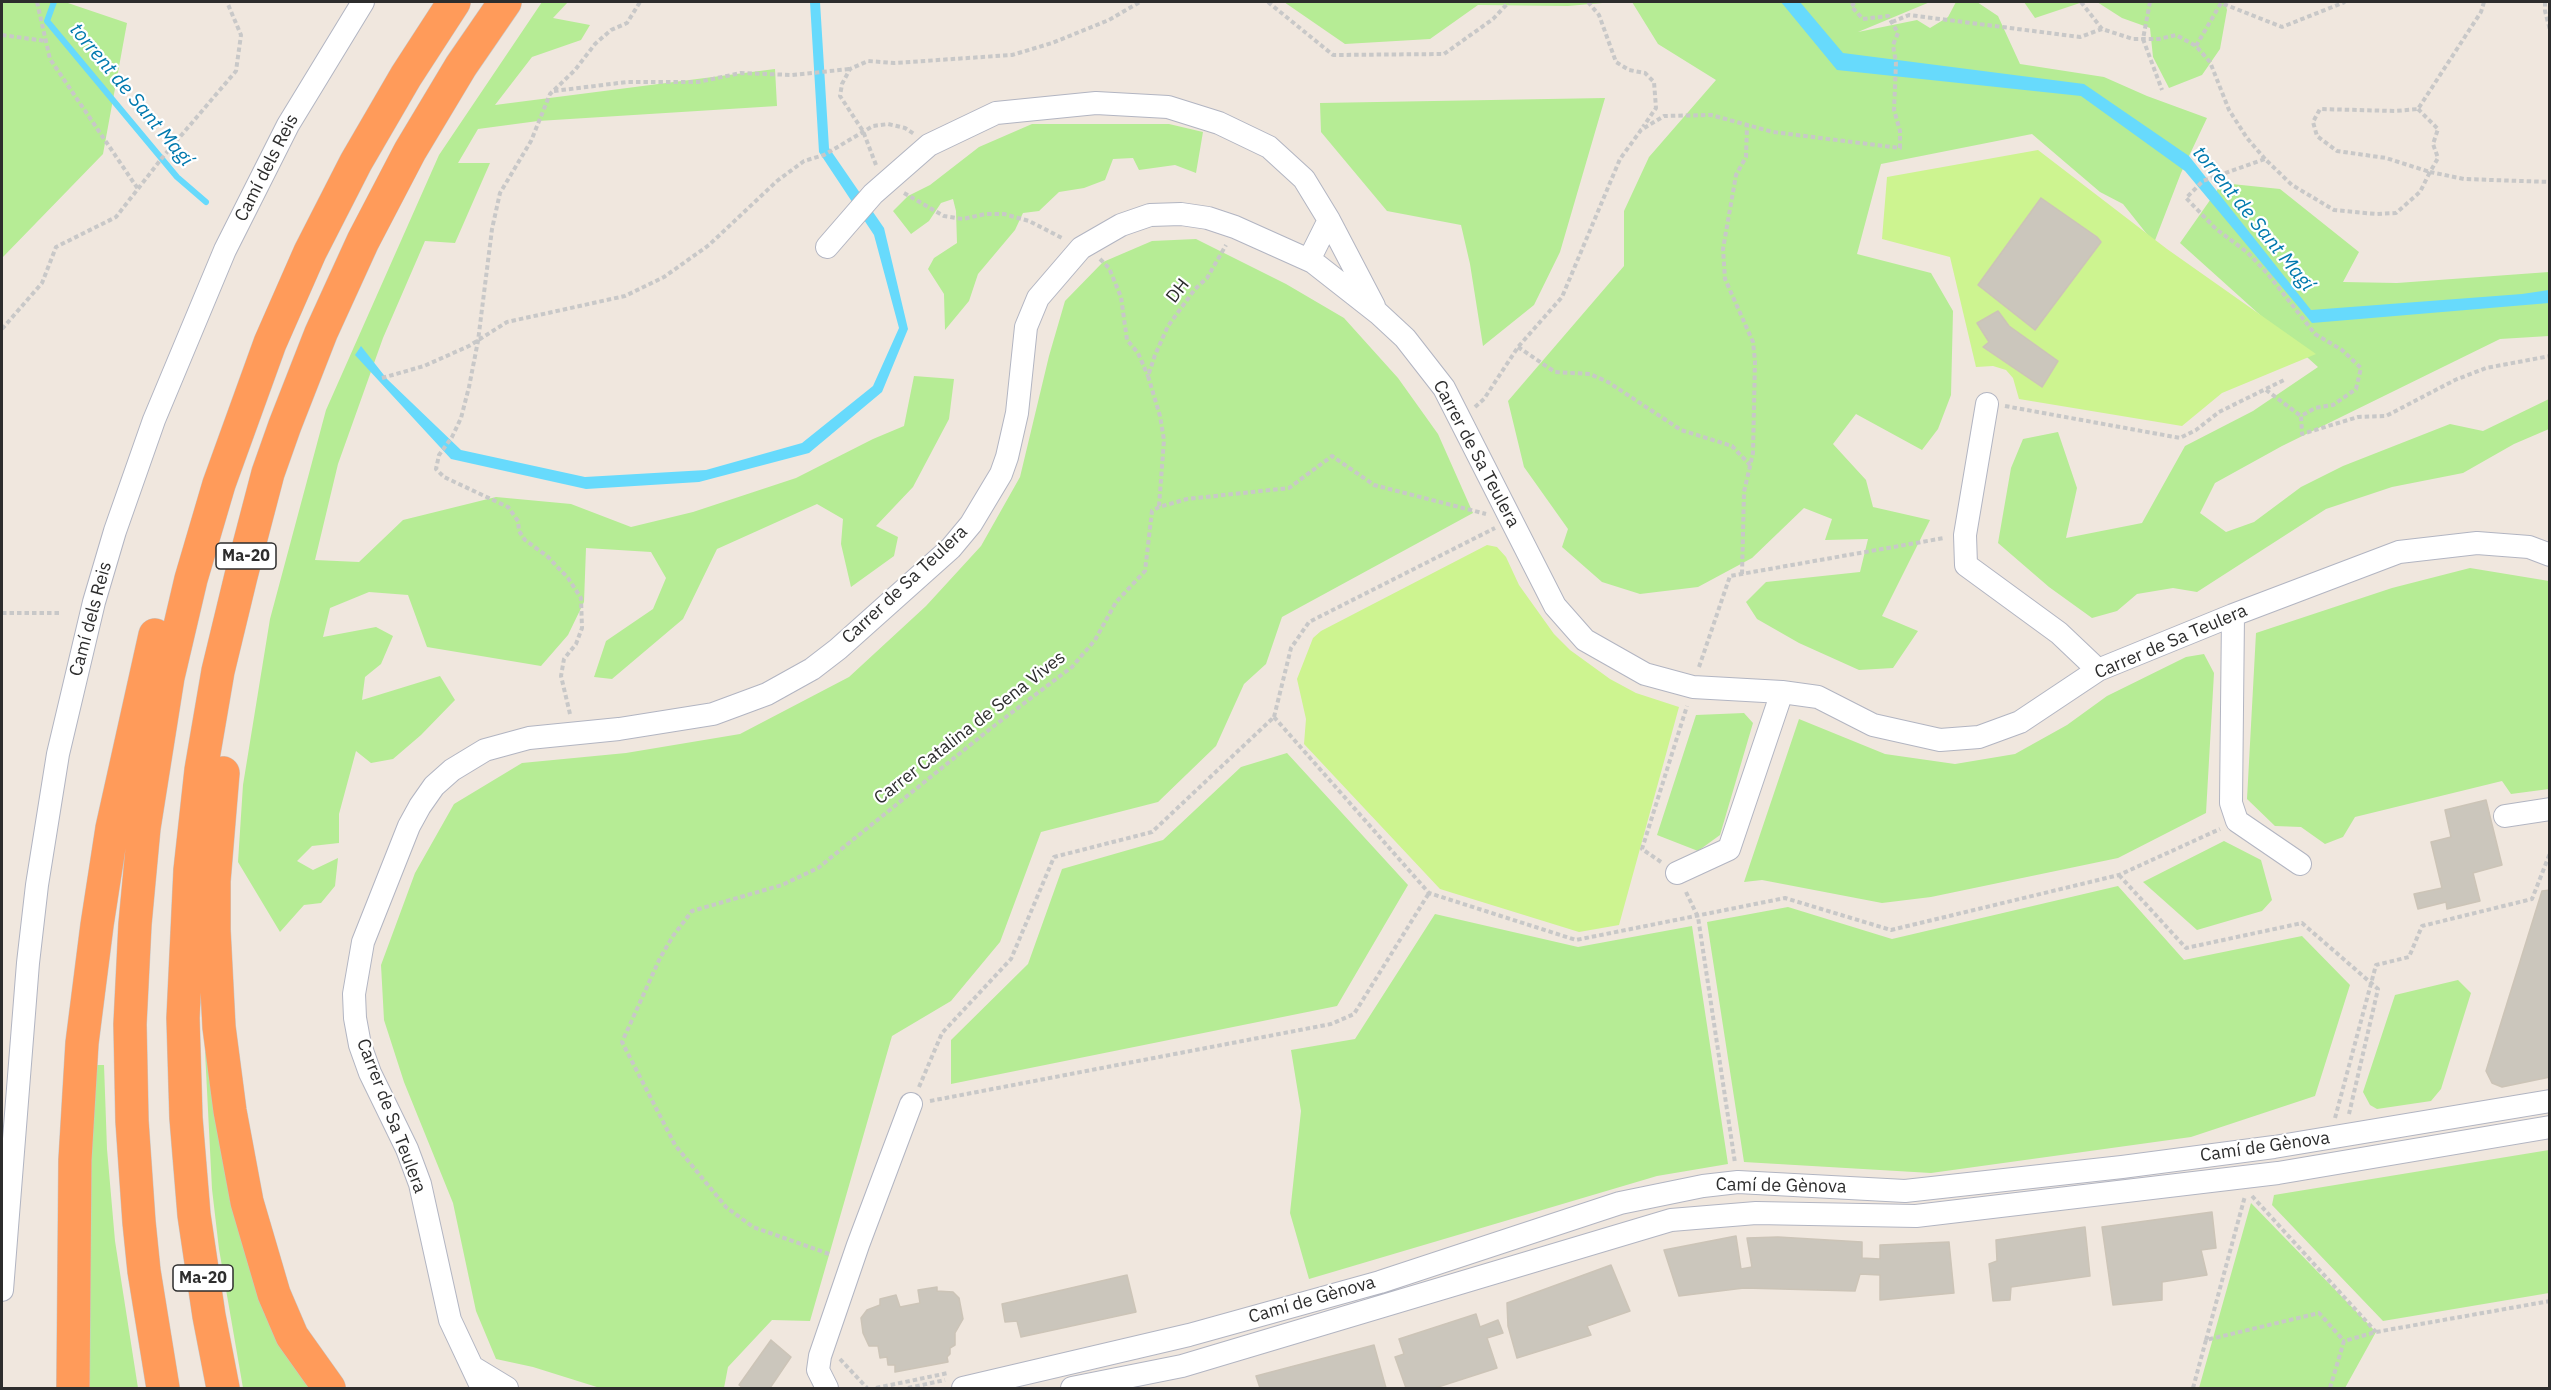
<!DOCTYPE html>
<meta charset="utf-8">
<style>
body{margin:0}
#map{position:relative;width:2551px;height:1390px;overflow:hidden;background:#f0e7de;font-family:"IBM Plex Sans",sans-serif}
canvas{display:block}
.frame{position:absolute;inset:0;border:3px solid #2d2d2d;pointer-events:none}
</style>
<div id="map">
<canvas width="2551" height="1390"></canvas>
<div class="frame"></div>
</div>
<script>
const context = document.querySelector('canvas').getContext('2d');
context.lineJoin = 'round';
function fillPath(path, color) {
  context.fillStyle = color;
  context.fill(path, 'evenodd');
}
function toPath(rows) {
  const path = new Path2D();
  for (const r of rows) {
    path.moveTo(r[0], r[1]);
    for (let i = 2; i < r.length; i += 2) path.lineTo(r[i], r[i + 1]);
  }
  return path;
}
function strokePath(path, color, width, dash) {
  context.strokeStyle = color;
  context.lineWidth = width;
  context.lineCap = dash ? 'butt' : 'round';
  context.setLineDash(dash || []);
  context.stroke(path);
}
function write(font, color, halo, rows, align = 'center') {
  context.font = font + ' "IBM Plex Sans",sans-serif';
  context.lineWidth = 4.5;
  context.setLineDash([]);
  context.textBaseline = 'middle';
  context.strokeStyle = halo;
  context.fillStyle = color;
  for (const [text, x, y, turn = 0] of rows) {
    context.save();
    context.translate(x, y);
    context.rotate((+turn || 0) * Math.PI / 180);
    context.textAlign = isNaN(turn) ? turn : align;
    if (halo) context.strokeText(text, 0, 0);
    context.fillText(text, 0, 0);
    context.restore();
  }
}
const green = toPath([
 [2,2,65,2,127,23,103,154,2,258],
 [542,2,568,2,553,18,590,25,581,40,532,57,495,105,775,69,777,106,538,121,478,129,458,163,490,163,455,243,425,241,383,338,338,464,315,560,359,562,403,520,496,497,571,504,631,527,693,512,796,478,873,439,904,426,914,376,954,379,949,419,913,487,876,526,898,537,894,556,851,587,841,544,843,519,817,504,717,549,683,619,612,679,594,677,606,641,653,609,666,578,651,552,586,548,584,602,568,635,541,666,427,647,408,595,369,592,330,608,323,637,376,627,393,636,381,664,365,677,362,700,440,676,455,700,421,735,393,759,371,763,356,751,339,814,339,843,312,846,297,861,313,870,338,858,335,886,321,903,304,905,280,932,238,862,243,785,270,619,326,410,439,155],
 [1284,2,1614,2,1568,6,1478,5,1430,39,1345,44],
 [1632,2,1930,2,1858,32,1917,20,1930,28,1948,17,1956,2,1977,2,1998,16,2020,64,2104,77,2147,96,2207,118,2181,173,2154,243,2123,204,2100,192,2032,134,1881,164,1857,254,1931,273,1953,311,1951,395,1938,429,1922,450,1856,414,1833,444,1866,480,1873,507,1930,520,1882,616,1918,631,1893,668,1859,670,1799,643,1757,619,1746,602,1766,582,1860,572,1868,539,1825,540,1832,519,1804,508,1752,558,1698,587,1640,594,1602,582,1562,547,1568,529,1524,467,1508,401,1624,266,1624,211,1649,157,1716,80,1658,44],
 [2024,2,2083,2,2035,18],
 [2097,2,2225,2,2227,10,2220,49,2202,75,2169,88,2153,57,2150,28,2122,18],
 [1605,98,1560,252,1534,305,1483,346,1470,264,1461,225,1387,211,1321,132,1320,103],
 [1169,124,1203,132,1196,173,1175,165,1139,170,1133,158,1113,159,1105,180,1084,188,1059,192,1039,211,1023,213,1015,230,978,274,969,301,945,330,944,294,928,269,934,258,957,243,956,211,953,199,941,203,929,221,911,234,893,211,908,196,930,185,979,147,1032,124],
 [2222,183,2280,189,2359,252,2343,282,2397,283,2549,272,2549,336,2500,339,2282,446,2215,483,2200,513,2226,532,2254,522,2301,487,2343,466,2450,424,2483,431,2549,399,2549,429,2514,444,2463,473,2392,487,2326,509,2197,592,2173,588,2137,594,2117,611,2092,618,2049,587,1998,543,2011,468,2023,439,2058,432,2077,488,2066,538,2142,523,2185,446,2253,411,2318,367,2180,243],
 [1196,239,1286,284,1344,318,1398,378,1438,434,1473,513,1282,617,1266,664,1244,684,1216,746,1158,802,1041,832,1000,942,951,1001,892,1036,810,1321,772,1320,728,1367,724,1388,600,1388,533,1367,496,1359,476,1311,453,1203,404,1082,384,1020,381,965,415,873,454,804,522,763,626,753,740,734,849,677,926,606,981,546,1020,477,1049,356,1065,301,1103,262,1152,241],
 [2470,568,2549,581,2549,789,2511,794,2502,781,2355,817,2343,837,2325,844,2301,827,2275,826,2247,799,2256,633,2392,588],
 [2204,654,2214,673,2206,813,2118,858,1931,897,1882,903,1762,880,1744,882,1799,719,1885,754,1955,764,2015,754,2067,725,2107,696,2186,657],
 [1744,713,1753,723,1720,835,1698,851,1657,835,1696,715],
 [1287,753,1408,885,1337,1006,951,1084,951,1040,1028,964,1062,869,1163,840,1241,767],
 [2224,841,2261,860,2272,900,2262,911,2197,930,2143,882],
 [2118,886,2184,960,2302,936,2350,985,2315,1096,2191,1137,1931,1173,1744,1162,1707,922,1788,907,1892,939],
 [1435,914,1578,947,1692,926,1728,1164,1657,1176,1309,1279,1290,1213,1301,1111,1291,1050,1355,1039],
 [2458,980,2471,993,2441,1089,2431,1101,2377,1109,2370,1105,2363,1092,2395,995],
 [205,1051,211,1051,313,1388,243,1388,219,1249,212,1189],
 [95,1065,104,1065,107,1149,115,1241,138,1388,88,1388,89,1151],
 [2549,1150,2549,1293,2383,1321,2272,1205,2274,1195],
 [2251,1203,2376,1332,2345,1388,2199,1388]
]);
const pitch = toPath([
 [2038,150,2167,249,2316,354,2222,393,2182,426,2019,399,2013,378,2006,370,1993,366,1976,367,1950,257,1882,239,1887,177],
 [1487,545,1497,547,1506,557,1519,585,1554,634,1570,650,1610,679,1636,693,1679,707,1619,925,1579,932,1440,889,1304,744,1306,719,1297,679,1313,638,1321,631]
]);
const water = toPath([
 [810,2,820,2,829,148,884,228,908,329,882,392,809,453,699,482,586,489,451,459,355,355,361,346,387,379,461,450,585,477,706,470,802,443,873,386,899,328,874,235,819,152],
 [1781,2,1800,2,1843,53,2084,84,2189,156,2311,310,2522,294,2549,290,2549,303,2312,323,2185,171,2081,96,1837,70]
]);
const stream = toPath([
 [54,2,47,21,177,177,206,202]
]);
const building = toPath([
 [2041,198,2097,237,2101,242,2035,330,1978,285,2041,198],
 [1998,311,2009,326,2058,361,2042,387,1983,347,1989,342,1977,323,1998,311],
 [2486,800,2502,865,2473,873,2480,901,2447,909,2446,902,2418,909,2414,894,2442,888,2431,842,2451,837,2445,810,2486,800],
 [2550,890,2550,1077,2502,1087,2492,1083,2486,1071,2542,891,2550,890],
 [2212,1212,2216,1248,2201,1250,2207,1275,2162,1282,2162,1300,2113,1305,2102,1227,2212,1212],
 [2085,1227,2090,1276,2011,1287,2010,1300,1993,1301,1989,1264,1997,1261,1996,1240,2085,1227],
 [1736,1236,1741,1269,1752,1267,1747,1238,1778,1237,1862,1242,1862,1258,1880,1259,1880,1245,1949,1242,1954,1293,1880,1300,1880,1275,1860,1274,1855,1291,1744,1288,1679,1296,1664,1250,1736,1236],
 [1611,1265,1630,1311,1587,1326,1591,1335,1517,1358,1508,1326,1507,1303,1611,1265],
 [1127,1275,1136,1312,1021,1337,1017,1321,1005,1322,1002,1304,1127,1275],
 [937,1287,937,1291,953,1292,959,1298,963,1319,955,1333,955,1345,950,1348,950,1354,947,1357,948,1362,895,1372,895,1365,888,1365,887,1357,880,1358,878,1346,869,1346,863,1333,861,1318,867,1310,880,1305,880,1299,896,1295,900,1307,920,1303,918,1290,937,1287],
 [1476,1314,1480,1327,1498,1320,1503,1333,1487,1338,1497,1368,1435,1388,1406,1388,1395,1357,1404,1354,1399,1339,1476,1314],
 [771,1340,791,1357,770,1388,743,1388,739,1385,771,1340],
 [1374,1345,1386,1388,1260,1388,1256,1376,1374,1345]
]);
const path = toPath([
 [37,2,50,59,138,189],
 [1268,2,1333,55,1444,54,1493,19,1509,2],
 [1588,2,1599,15,1616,62,1629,70,1645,73,1654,82,1656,108,1643,127],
 [2081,2,2102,29,2133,39,2159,39,2176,35,2196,46,2210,62,2229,110,2247,138,2265,159],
 [2150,2,2143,39,2162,90],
 [2484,2,2481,12,2418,109,2395,111,2320,109,2313,122,2317,136,2337,151,2386,158,2430,172,2420,192,2396,213,2376,214,2334,210,2292,185,2265,159,2203,181,2186,198,2216,229,2247,252,2267,273,2315,334,2342,350,2361,368,2356,389,2333,405,2315,408,2301,416,2302,434,2358,417,2386,416,2455,380,2486,368,2550,356],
 [2545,2,2545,11,2550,30],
 [1892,22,1909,15,2080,37,2102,29],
 [2,35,46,41],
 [2196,46,2221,3,2282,27,2345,2],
 [554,91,627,82,698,82,741,73,792,75,850,69],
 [2418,109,2438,129,2433,144,2438,158,2430,172,2464,179,2550,182],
 [876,165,863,131,840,96,842,84,850,69,868,61,894,63,1012,55,1052,43,1109,20,1140,2],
 [904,193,944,216,963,219,985,214,1004,214,1029,221,1064,239],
 [1100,259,1109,268,1121,297,1127,340,1138,353,1148,376],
 [2,329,42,283,56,247,116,217,162,158,236,71,241,35,227,2],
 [1518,347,1555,372,1590,374,1608,382,1681,430,1732,446,1750,465],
 [382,378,424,366,469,346,507,322,625,296,664,277,709,245,777,181,804,161,824,155,873,126,888,124,905,128,914,134],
 [2266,390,2301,416],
 [2005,406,2180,438,2196,430,2219,412,2286,379],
 [1475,407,1484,399,1518,347,1562,297,1620,159,1641,130,1664,116,1711,115,1773,132,1900,148,1900,131,1894,110,1896,63,1893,45,1898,33,1888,16,1863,19,1851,6,1856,2],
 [1159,506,1164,440,1160,416,1148,376,1155,355,1168,326,1195,289,1207,278,1226,245],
 [1742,574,1744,492,1753,453,1755,361,1753,342,1725,279,1723,249,1736,175,1746,157,1747,126],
 [2,613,59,613],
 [1699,667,1730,576,1944,538],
 [570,714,561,676,564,659,576,644,582,628,581,598,568,578,547,556,525,540,519,531,518,521,508,507,444,477,436,469,439,455,452,437,461,418,469,387,478,341,492,229,500,193,531,141,550,94,575,70,595,44,611,30,627,23,640,2],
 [1274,717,1291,648,1309,622,1495,528],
 [1274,717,1429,893,1576,940,1785,898,1891,930,2119,875,2220,829],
 [1661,862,1642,849,1687,706],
 [2119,875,2186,948,2302,923,2378,989,2349,1114],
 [1686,892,1698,917,1735,1163],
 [919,1087,942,1033,1011,959,1054,857,1152,832,1274,717],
 [930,1101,1331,1024,1354,1014,1429,893],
 [2335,1118,2376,965,2409,957,2422,926,2532,899,2550,853],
 [2252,1196,2376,1332],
 [829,1254,753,1227,726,1207,675,1145,622,1042,660,958,673,936,692,911,782,885,818,868,990,729,1072,667,1095,640,1116,602,1145,571,1152,511,1159,507,1187,499,1289,488,1332,456,1374,485,1486,514],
 [2206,1340,2245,1196],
 [840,1359,867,1388],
 [876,1388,948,1373],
 [908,1388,945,1380],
 [2193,1388,2206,1340,2319,1313,2344,1341],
 [2330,1388,2344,1341,2376,1332,2550,1301]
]);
const minor = toPath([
 [827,247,873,194,929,145,996,113,1096,103,1168,107,1219,123,1269,147,1304,179,1329,220,1374,306],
 [1309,260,1329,220],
 [1987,404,1965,535,1966,565,2059,633,2098,670],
 [2233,615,2231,803,2237,821,2300,864],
 [2505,816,2550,809],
 [1677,873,1729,849,1782,692],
 [2,1290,28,963,37,885,58,754,94,602,115,531,154,420,225,250,288,125,363,2],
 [474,1368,507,1388],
 [482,1388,450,1320,420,1184,407,1149,370,1073,360,1045,355,1018,354,994,363,942,409,826,420,806,434,786,452,770,485,750,529,738,619,729,713,714,767,694,812,669,838,649,951,548,971,524,1001,474,1007,457,1017,413,1026,327,1038,298,1081,248,1121,225,1150,215,1181,214,1208,218,1235,227,1313,262,1378,313,1405,338,1444,388,1555,606,1585,640,1645,674,1693,687,1782,692,1818,697,1873,725,1940,740,1979,737,2020,722,2098,670,2233,615,2399,552,2477,543,2529,547,2550,555],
 [827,1388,818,1370,820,1356,858,1245,911,1104],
 [963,1388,1189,1335,1380,1282,1620,1203,1703,1186,1738,1182,1905,1191,2122,1167,2274,1147,2550,1101],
 [1072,1388,1182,1366,1671,1220,1756,1213,1916,1216,2278,1173,2550,1127]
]);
const highway = toPath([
 [223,773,214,881,214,930,219,1027,230,1111,247,1202,274,1294,292,1336,329,1388],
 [73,1388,75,1160,82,1043,97,925,112,828,155,635],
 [163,1388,144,1271,139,1222,132,1121,130,1024,135,924,144,828,168,677,191,579,219,484,270,343,310,252,356,162,406,76,454,2],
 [223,1388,209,1316,194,1215,186,1118,183,1018,190,870,201,770,218,671,241,576,268,473,285,425,321,333,363,241,410,151,461,66,505,2]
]);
const shields = [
 [246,556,60],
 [203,1278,60]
];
const shieldNames = [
 ["Ma-20",246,556],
 ["Ma-20",203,1278]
];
const streetNames = [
 ["Camí dels Reis",267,168,-63],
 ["DH",1178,291,-52],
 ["Carrer de Sa Teulera",1476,454,62],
 ["Carrer de Sa Teulera",905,585,-43],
 ["Camí dels Reis",91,619,-75],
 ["Carrer de Sa Teulera",2171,642,-23],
 ["Carrer Catalina de Sena Vives",970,728,-38],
 ["Carrer de Sa Teulera",391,1116,69],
 ["Camí de Gènova",2265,1147,-8],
 ["Camí de Gènova",1781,1186,1],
 ["Camí de Gènova",1312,1300,-16]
];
const waterNames = [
 ["torrent de Sant Magí",131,95,50],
 ["torrent de Sant Magí",2253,219,51]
];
fillPath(green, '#b6ec95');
fillPath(pitch, '#cdf490');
fillPath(water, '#67dafc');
strokePath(stream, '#67dafc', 6);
fillPath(building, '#cbc6bc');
strokePath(building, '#ccc4b7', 1.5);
strokePath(minor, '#b2b5c2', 24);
strokePath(highway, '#c8c8c8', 34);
strokePath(path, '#c8c8c8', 4, [4.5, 3]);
strokePath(minor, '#fff', 22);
strokePath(highway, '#ff9b5a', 33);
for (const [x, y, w] of shields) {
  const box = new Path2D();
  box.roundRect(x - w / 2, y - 13, w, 26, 4.5);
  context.fillStyle = '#fff';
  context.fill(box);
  strokePath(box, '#2d2d2d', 1.5);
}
write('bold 16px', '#2d2d2d', null, shieldNames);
write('18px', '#2d2d2d', '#fff', streetNames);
write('italic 20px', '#0079ae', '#fff', waterNames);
</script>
